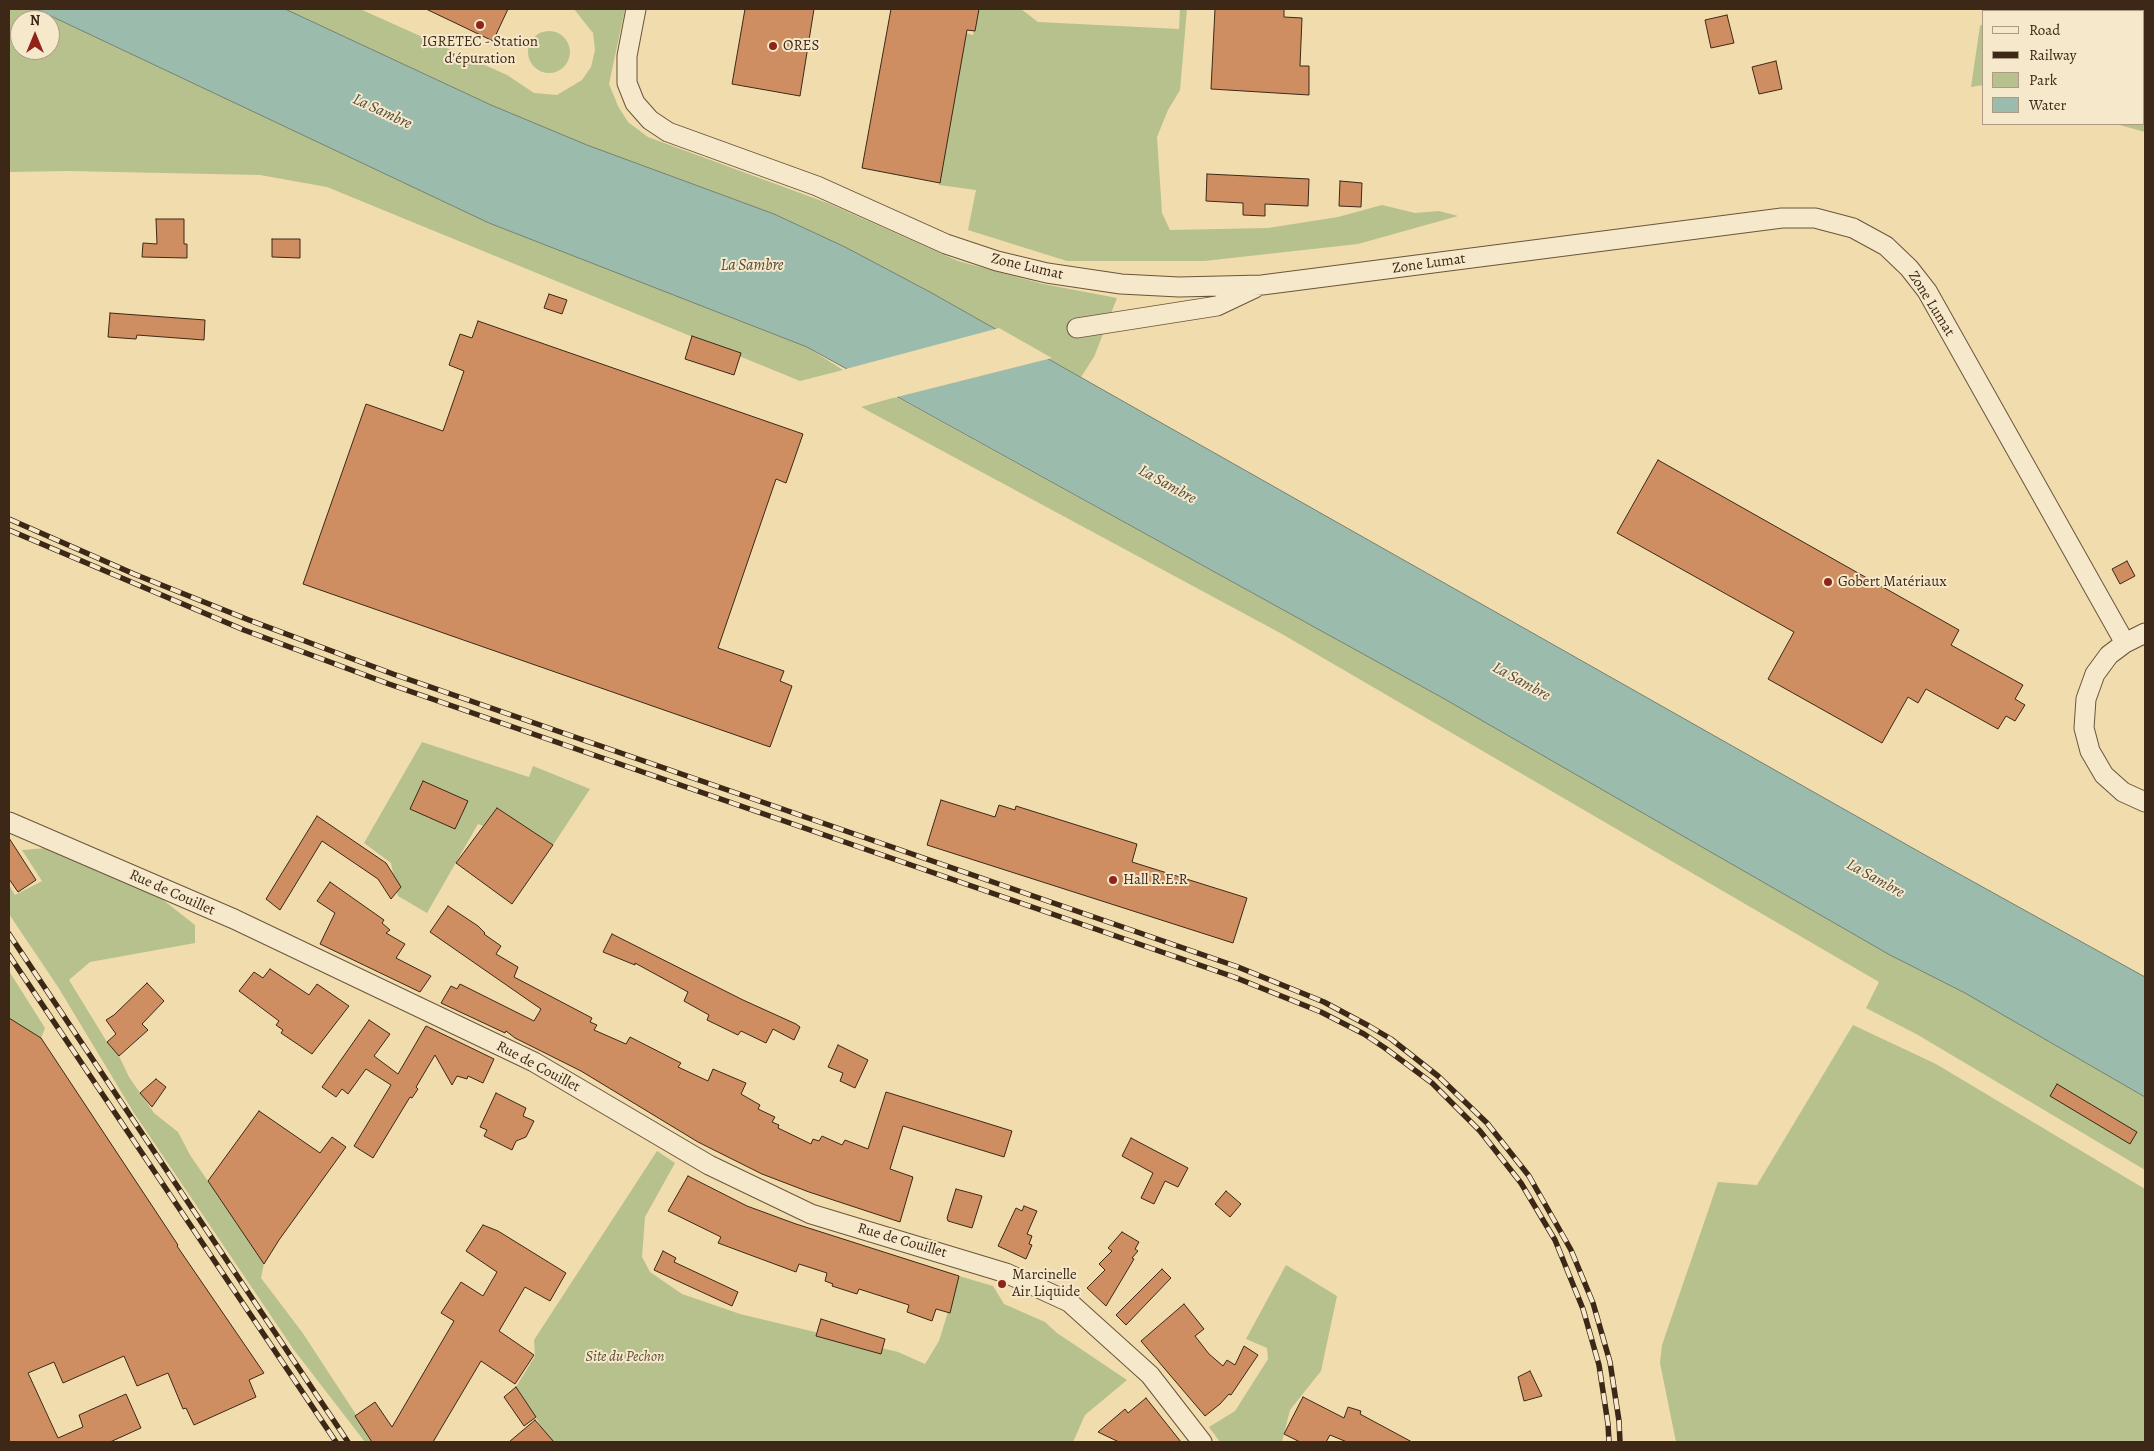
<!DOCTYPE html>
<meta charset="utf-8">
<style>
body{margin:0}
#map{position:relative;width:2154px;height:1451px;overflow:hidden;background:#f1dcad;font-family:Alegreya,serif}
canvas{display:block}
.frame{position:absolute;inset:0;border:10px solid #3d2817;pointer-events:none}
.legend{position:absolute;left:1982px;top:10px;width:162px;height:115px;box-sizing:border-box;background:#f6e8ca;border:1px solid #ac9b82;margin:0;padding:6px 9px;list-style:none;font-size:15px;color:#3d2817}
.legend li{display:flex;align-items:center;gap:10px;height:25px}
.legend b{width:25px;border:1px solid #ac9b82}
.north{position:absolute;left:10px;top:10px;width:50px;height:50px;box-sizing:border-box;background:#f6e8ca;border:1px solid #ac9b82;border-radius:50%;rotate:0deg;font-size:14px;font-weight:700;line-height:20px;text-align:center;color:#3d2817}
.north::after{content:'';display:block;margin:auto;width:18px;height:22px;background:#8f2418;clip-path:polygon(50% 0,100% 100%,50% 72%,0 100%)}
</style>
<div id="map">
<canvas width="2154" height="1451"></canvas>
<div class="frame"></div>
<ul class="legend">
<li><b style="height:6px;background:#f6e8ca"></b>Road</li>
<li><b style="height:6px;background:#3d2817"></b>Railway</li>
<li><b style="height:14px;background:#b6c18d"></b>Park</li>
<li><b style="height:14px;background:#9bbbad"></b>Water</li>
</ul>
<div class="north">N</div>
</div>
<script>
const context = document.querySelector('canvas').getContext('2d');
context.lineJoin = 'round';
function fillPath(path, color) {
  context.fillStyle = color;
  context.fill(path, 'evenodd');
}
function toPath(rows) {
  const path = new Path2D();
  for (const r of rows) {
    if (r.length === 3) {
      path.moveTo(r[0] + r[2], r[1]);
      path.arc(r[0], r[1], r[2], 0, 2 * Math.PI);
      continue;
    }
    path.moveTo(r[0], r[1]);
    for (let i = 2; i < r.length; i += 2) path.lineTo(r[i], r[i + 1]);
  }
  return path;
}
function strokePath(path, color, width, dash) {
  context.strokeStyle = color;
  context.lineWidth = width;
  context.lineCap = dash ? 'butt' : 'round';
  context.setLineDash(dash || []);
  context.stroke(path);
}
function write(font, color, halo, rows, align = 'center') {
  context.font = font + ' Alegreya,serif';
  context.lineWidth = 4;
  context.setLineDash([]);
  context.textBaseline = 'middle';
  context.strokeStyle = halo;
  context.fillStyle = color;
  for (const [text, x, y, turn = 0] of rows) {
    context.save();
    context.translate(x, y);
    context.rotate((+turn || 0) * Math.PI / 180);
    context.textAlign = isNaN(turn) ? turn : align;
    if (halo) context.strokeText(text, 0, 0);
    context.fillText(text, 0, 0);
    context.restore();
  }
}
const green = toPath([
 [9,9,36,9,489,223,807,347,843,370,800,381,327,187,260,175,68,171,9,172],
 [20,20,50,20,50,50,20,50],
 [285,9,360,9,507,75,534,93,557,95,582,80,591,67,595,50,593,33,574,9,625,9,609,84,618,106,628,122,648,137,830,204,958,261,1043,284,1117,298,1094,357,1081,377,930,292,845,247,774,214,587,145,491,105],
 [977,9,1021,9,1038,22,1179,29,1180,9,1187,9,1180,90,1168,110,1157,137,1162,213,1170,230,1268,228,1338,217,1382,205,1415,213,1439,211,1458,216,1358,244,1204,261,1067,261,968,230,976,190,939,185,965,33,973,35],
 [2009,9,2112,9,2111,11,2007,11],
 [1983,24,1983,85,1971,87,1980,26],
 [549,52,21],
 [2143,42,2145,43,2145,132,2116,124,2143,124],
 [896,397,1441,697,1890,955,1965,993,2145,1097,2145,1170,1918,1035,1866,1008,1879,982,1282,634,861,407],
 [422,742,529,777,533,766,590,789,553,845,497,808,483,826,478,824,427,913,398,896,391,863,364,843],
 [47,848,158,896,195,925,195,943,90,962,69,980,107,1042,119,1056,129,1077,154,1113,178,1132,190,1155,264,1263,261,1278,302,1332,374,1442,365,1442,294,1350,134,1113,58,987,9,914,9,885,15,895,42,881,22,850],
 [9,971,45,1028,41,1038,9,1018],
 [1853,1025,1936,1064,2145,1189,2145,1442,1676,1442,1660,1363,1662,1345,1718,1182,1757,1185],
 [657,1151,675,1163,645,1217,642,1257,650,1272,682,1294,740,1314,898,1352,925,1364,939,1341,959,1276,993,1286,1004,1304,1045,1322,1057,1333,1127,1380,1085,1415,1073,1442,551,1442,516,1387,535,1356,534,1340],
 [1286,1265,1337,1296,1321,1371,1290,1410,1282,1442,1220,1442,1209,1427,1235,1411,1268,1359,1267,1348,1246,1339]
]);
const water = toPath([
 [36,9,285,9,491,105,587,145,774,214,845,247,930,292,1925,855,2145,977,2145,1097,1965,993,1890,955,1441,697,807,347,489,223,36,9]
]);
const pier = toPath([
 [999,328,1052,358,893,398,842,370]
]);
const building = toPath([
 [426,9,508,9,493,41,426,9],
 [745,9,814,9,800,96,732,84,745,9],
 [891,9,979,9,975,31,967,30,940,183,862,168,891,9],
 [1215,9,1284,9,1284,17,1302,18,1300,66,1309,66,1309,95,1211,89,1215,9],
 [1727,15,1734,43,1711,48,1705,20,1727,15],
 [1776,61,1782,89,1759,94,1752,67,1776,61],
 [1207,174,1309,179,1308,206,1265,204,1265,216,1243,215,1243,203,1206,201,1207,174],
 [1340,181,1362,183,1361,207,1339,206,1340,181],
 [156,219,184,219,184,244,187,244,187,258,142,257,143,243,157,244,156,219],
 [272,239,300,239,300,258,272,257,272,239],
 [549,294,567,300,562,314,544,308,549,294],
 [110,313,205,320,204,340,137,335,136,339,108,337,110,313],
 [478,321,803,434,786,483,776,479,718,648,784,671,780,681,792,686,770,747,303,584,366,404,443,431,464,371,449,365,460,334,472,338,478,321],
 [692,336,741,353,734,375,685,359,692,336],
 [1658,460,1959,630,1951,645,2023,685,2015,699,2025,705,2015,721,2006,716,1998,729,1926,689,1918,703,1908,697,1882,743,1768,679,1794,632,1617,533,1658,460],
 [2127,561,2135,576,2120,584,2112,569,2127,561],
 [423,781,468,801,455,829,410,809,423,781],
 [941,800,995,817,999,805,1015,810,1016,806,1137,844,1132,862,1247,898,1233,943,927,845,941,800],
 [497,808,553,845,512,904,456,863,497,808],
 [317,816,386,863,401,887,391,899,378,879,322,841,280,910,266,899,317,816],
 [9,838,36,880,18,892,9,879,9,838],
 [330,882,384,920,382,923,390,930,386,933,405,944,396,958,431,976,420,992,320,944,335,913,317,901,330,882],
 [448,906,478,926,485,933,484,934,501,946,496,954,518,967,514,977,592,1018,590,1022,597,1025,594,1030,626,1044,630,1037,681,1063,678,1067,708,1081,713,1069,746,1083,741,1094,760,1105,758,1109,775,1117,772,1122,779,1125,778,1128,811,1144,813,1139,819,1141,822,1136,842,1145,845,1140,868,1149,886,1092,1012,1131,1004,1157,903,1126,890,1169,913,1177,900,1222,809,1192,762,1174,698,1142,581,1071,515,1038,506,1031,505,1033,441,1003,451,986,457,989,460,984,534,1021,541,1009,430,932,448,906],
 [612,934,743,1000,796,1024,800,1027,794,1040,773,1029,766,1043,741,1031,738,1035,707,1020,709,1015,684,1001,688,992,635,963,635,965,603,952,612,934],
 [270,969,309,995,317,984,349,1006,312,1054,281,1033,283,1030,276,1025,279,1021,239,991,254,972,263,978,270,969],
 [147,983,164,1001,142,1024,148,1030,119,1056,107,1042,116,1034,106,1020,114,1015,147,983],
 [9,1018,41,1038,178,1245,177,1246,264,1373,249,1380,256,1397,194,1425,186,1408,183,1409,168,1373,137,1386,124,1356,63,1383,54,1362,28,1373,58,1438,83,1427,79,1415,126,1394,141,1428,110,1442,9,1442,9,1018],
 [369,1020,390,1034,374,1056,398,1074,426,1026,494,1059,483,1083,468,1076,467,1079,457,1076,452,1085,435,1055,416,1087,418,1089,412,1098,410,1097,373,1158,354,1146,391,1085,366,1069,348,1094,342,1089,336,1097,322,1087,369,1020],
 [838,1045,868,1060,855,1088,840,1081,843,1073,828,1067,838,1045],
 [156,1079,166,1087,152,1107,140,1093,156,1079],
 [2057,1084,2137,1132,2130,1144,2050,1096,2057,1084],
 [496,1093,526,1108,523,1116,534,1121,526,1137,516,1141,512,1150,484,1136,487,1130,480,1127,496,1093],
 [259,1111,320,1153,332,1137,346,1147,279,1240,264,1264,208,1181,259,1111],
 [1131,1138,1188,1168,1178,1187,1165,1181,1154,1204,1141,1198,1153,1173,1122,1156,1131,1138],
 [688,1176,747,1206,796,1224,959,1276,950,1313,936,1309,932,1321,907,1312,909,1305,859,1289,857,1294,832,1286,833,1284,825,1281,827,1273,799,1264,796,1272,718,1243,721,1237,668,1211,688,1176],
 [956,1189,982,1196,972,1228,948,1221,947,1218,956,1189],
 [1226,1191,1241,1204,1230,1217,1215,1204,1226,1191],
 [1024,1206,1037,1211,1027,1234,1032,1236,1029,1244,1032,1245,1026,1259,998,1246,1016,1208,1022,1211,1024,1206],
 [483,1225,498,1231,566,1273,550,1301,525,1287,499,1331,534,1355,515,1384,481,1361,433,1442,372,1442,355,1416,375,1402,392,1427,454,1321,441,1313,461,1282,483,1296,497,1272,466,1251,483,1225],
 [1122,1232,1139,1242,1135,1249,1138,1251,1132,1258,1134,1259,1106,1306,1087,1288,1105,1270,1099,1264,1112,1251,1108,1248,1122,1232],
 [663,1251,676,1258,674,1262,738,1292,732,1306,654,1270,663,1251],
 [1162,1269,1171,1278,1126,1325,1116,1315,1162,1269],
 [1184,1304,1204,1329,1195,1336,1209,1354,1223,1366,1227,1360,1235,1365,1244,1346,1258,1355,1231,1395,1229,1394,1220,1404,1205,1416,1141,1341,1184,1304],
 [821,1319,885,1339,881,1354,816,1336,821,1319],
 [1530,1371,1542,1396,1524,1401,1518,1377,1530,1371],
 [516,1387,536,1417,524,1426,504,1397,516,1387],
 [1303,1397,1344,1418,1348,1407,1361,1411,1360,1414,1412,1442,1347,1442,1330,1435,1326,1442,1300,1442,1284,1434,1303,1397],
 [1146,1398,1181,1442,1119,1442,1098,1432,1125,1409,1128,1413,1146,1398],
 [535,1420,554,1442,509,1442,535,1420]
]);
const street = toPath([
 [636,9,627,56,627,83,635,103,650,120,668,132,817,186,946,244,997,261,1047,273,1121,284,1179,287,1262,285,1782,218,1815,218,1853,228,1886,246,1909,268,1927,291,2125,643],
 [1077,328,1217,306,1255,288],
 [2145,633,2125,643,2109,655,2095,674,2086,699,2084,728,2090,751,2104,775,2123,792,2145,802],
 [9,822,234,919,534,1062,709,1165,811,1214,1006,1273,1069,1302,1150,1375,1202,1442]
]);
const rail = toPath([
 [9,519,134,574,249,620,393,674,1238,967,1324,1002,1369,1026,1391,1039,1438,1076,1487,1123,1529,1176,1571,1250,1593,1303,1610,1362,1619,1421,1620,1442],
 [9,530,244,630,389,684,1234,977,1321,1012,1364,1034,1385,1048,1432,1083,1480,1131,1521,1183,1555,1240,1583,1309,1599,1365,1608,1424,1609,1442],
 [9,934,348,1442],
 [9,955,336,1442]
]);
const markers = [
 [480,25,5,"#8f2418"],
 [773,46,5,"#8f2418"],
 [1828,582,5,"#8f2418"],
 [1113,880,5,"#8f2418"],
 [1002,1284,5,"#8f2418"]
];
const poiNames = [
 ["IGRETEC - Station",480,42,"center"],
 ["d'épuration",480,59,"center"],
 ["ORES",783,46],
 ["Gobert Matériaux",1838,582],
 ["Hall R.E.R",1123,880],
 ["Marcinelle",1012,1275],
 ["Air Liquide",1012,1292]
];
const streetNames = [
 ["Zone Lumat",1429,264,-8],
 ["Zone Lumat",1027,267,13],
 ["Zone Lumat",1931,304,58],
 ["Rue de Couillet",172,893,24],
 ["Rue de Couillet",538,1067,28],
 ["Rue de Couillet",902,1241,16]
];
const parkNames = [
 ["Site du Pechon",625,1357]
];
const waterNames = [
 ["La Sambre",382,112,25],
 ["La Sambre",752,266],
 ["La Sambre",1167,485,29],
 ["La Sambre",1521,682,29],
 ["La Sambre",1875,879,29]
];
fillPath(green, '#b6c18d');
fillPath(water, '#9bbbad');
strokePath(water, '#758071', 1);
fillPath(pier, '#f1dcad');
fillPath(building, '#ce8e61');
strokePath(building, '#3d2817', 1);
strokePath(street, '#6a553c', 21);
strokePath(street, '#f6e8ca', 19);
strokePath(rail, '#3d2817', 5.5);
strokePath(rail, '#f6e8ca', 4, [11]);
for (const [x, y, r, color] of markers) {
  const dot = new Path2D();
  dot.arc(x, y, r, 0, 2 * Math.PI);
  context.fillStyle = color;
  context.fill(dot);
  strokePath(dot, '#f6e8ca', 2);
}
write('15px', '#3d2817', '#f6e8ca', poiNames, 'left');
write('15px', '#3d2817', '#f6e8ca', streetNames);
write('italic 15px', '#5b4e34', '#f6e8ca', parkNames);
write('italic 16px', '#544d3c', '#f6e8ca', waterNames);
</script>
